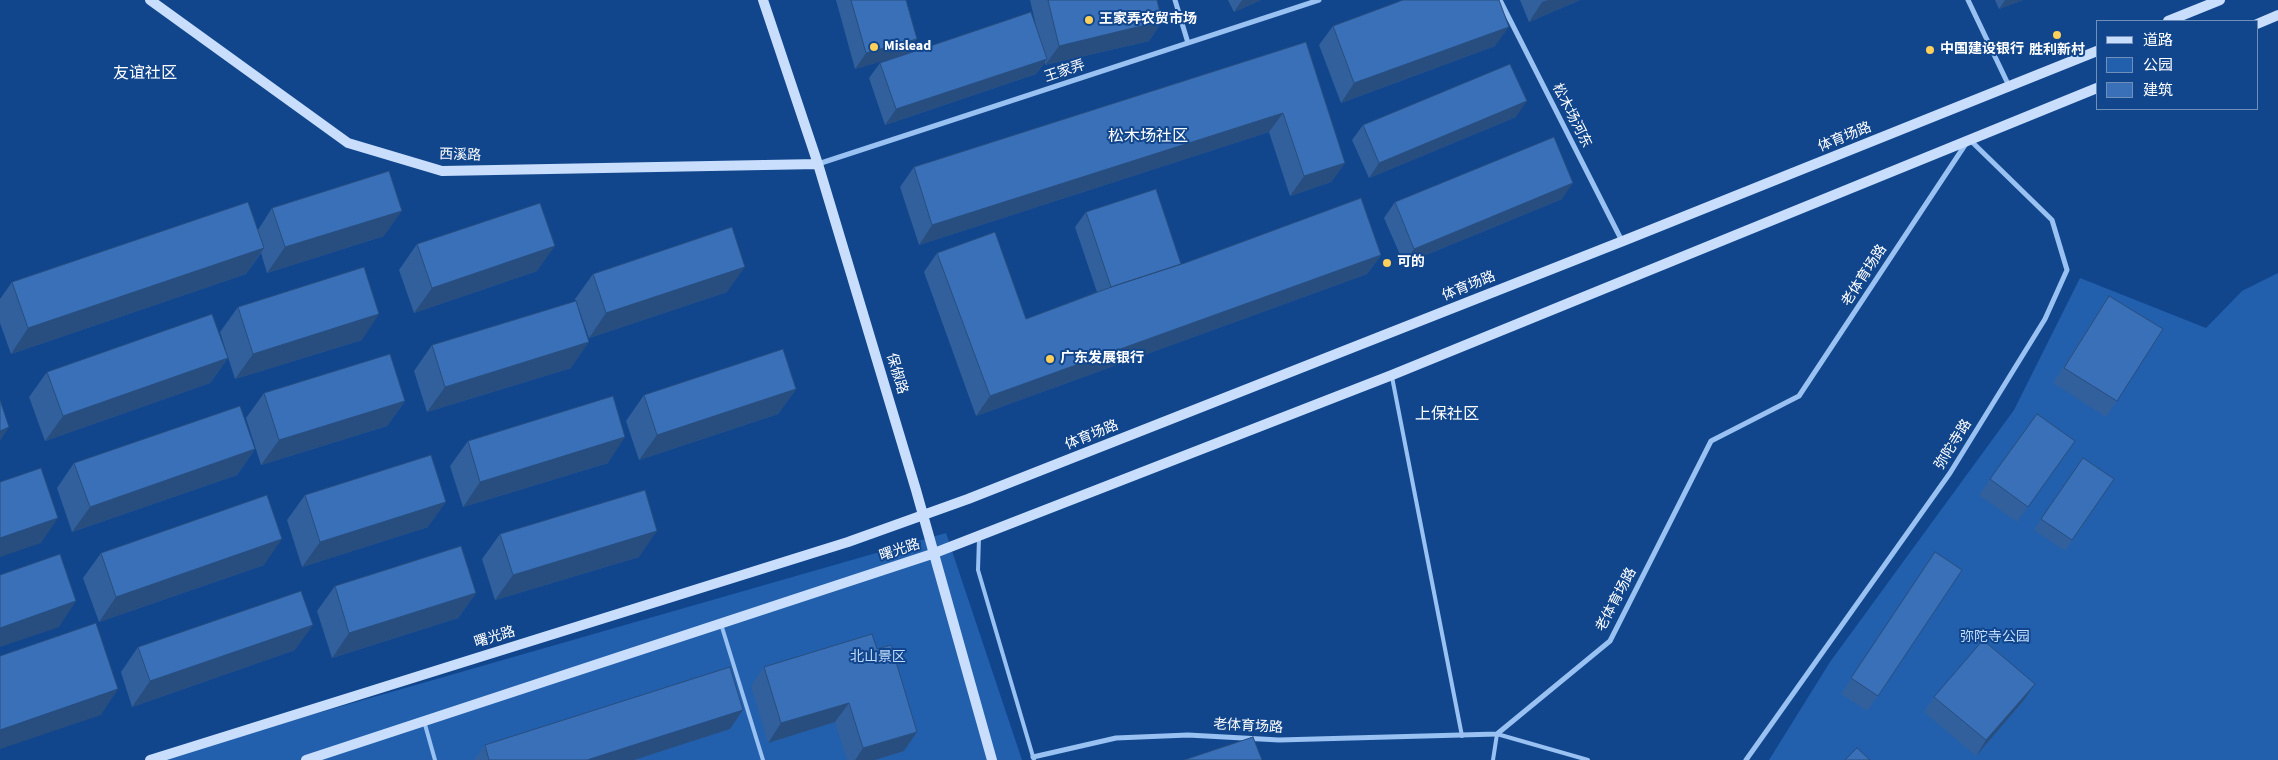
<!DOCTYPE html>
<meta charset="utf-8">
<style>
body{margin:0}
#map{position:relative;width:2278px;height:760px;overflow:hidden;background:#11468d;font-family:"Source Sans 3","Noto Sans SC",sans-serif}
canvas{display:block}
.legend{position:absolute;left:2096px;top:20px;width:162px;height:90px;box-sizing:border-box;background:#11468d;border:1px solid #7090bb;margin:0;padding:6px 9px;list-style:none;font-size:15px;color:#fff}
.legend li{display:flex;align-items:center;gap:10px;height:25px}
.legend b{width:25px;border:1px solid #7090bb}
</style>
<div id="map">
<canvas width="2278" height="760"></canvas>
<ul class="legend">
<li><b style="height:6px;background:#c8defc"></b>道路</li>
<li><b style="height:14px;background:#2260ad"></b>公园</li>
<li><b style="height:14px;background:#3970b7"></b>建筑</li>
</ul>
</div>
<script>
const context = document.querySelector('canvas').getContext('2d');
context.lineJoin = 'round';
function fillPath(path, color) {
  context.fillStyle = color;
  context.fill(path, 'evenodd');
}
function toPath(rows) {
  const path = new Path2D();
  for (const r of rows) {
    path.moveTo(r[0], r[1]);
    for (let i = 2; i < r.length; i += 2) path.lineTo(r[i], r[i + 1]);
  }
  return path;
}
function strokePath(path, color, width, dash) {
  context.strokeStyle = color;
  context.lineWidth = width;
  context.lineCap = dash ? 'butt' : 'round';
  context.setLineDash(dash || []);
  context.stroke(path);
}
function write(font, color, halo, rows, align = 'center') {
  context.font = font + ' "Source Sans 3","Noto Sans SC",sans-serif';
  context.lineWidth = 4;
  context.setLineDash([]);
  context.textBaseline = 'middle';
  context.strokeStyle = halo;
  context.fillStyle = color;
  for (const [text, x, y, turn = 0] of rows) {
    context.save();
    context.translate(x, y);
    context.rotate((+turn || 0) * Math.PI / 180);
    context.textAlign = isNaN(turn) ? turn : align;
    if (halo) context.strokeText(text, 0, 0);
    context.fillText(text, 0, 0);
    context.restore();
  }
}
const green = toPath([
 [2278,273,2278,760,1769,760,1830,662,2014,410,2080,278,2206,328,2242,291],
 [946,533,1022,760,154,760]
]);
const lane = toPath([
 [1392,377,1462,736],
 [979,538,978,570,1034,760],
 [721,624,763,760],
 [424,721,435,760],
 [1493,760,1497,734,1588,760]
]);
const street = toPath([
 [1175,0,1188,43],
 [1500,0,1622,241],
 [1968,0,2009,86],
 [818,164,1319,0],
 [1033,757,1116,738,1188,735,1279,740,1497,734,1610,641,1711,441,1799,396,1969,139,2052,220,2067,270,2045,319,1950,473,1746,760]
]);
const secondary = toPath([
 [150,0,348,143,442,171,818,164],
 [763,0,818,164,916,490,992,760],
 [2168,21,2220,0],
 [2257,24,2278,15],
 [150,760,848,542,968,499,1623,241,2097,51],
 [306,760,932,554,1392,375,2097,88]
]);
const wall = toPath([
 [836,0,906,0,907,53,1037,30,1030,0,1157,0,1162,21,1149,41,1045,65,1045,62,1036,74,885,125,869,78,880,63,898,56,855,69],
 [1228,0,1261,0,1234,12],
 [1520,0,1580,0,1529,22],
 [1995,0,2023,0,1999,9],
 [1333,26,1495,46,1341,103,1319,45],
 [1306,42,1345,163,1331,182,1290,196,1269,132,919,245,900,187,914,167],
 [1516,117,1369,178,1352,140,1363,125],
 [1562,199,1404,264,1384,218,1395,202],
 [272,208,384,236,267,273,261,253,246,274,11,354,0,323,0,299,12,282,258,230],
 [1086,212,1181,264,1381,255,1367,274,976,416,924,272,937,253,1026,319,1097,292,1075,227],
 [417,244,537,271,414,313,399,270],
 [593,274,727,292,589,338,579,309,571,368,427,412,414,371,432,345,576,302,575,299],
 [2109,296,2117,401,2106,417,2053,383,2099,311],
 [238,307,362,340,235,379,220,332],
 [228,358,210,383,45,441,29,397,47,372],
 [796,389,778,414,639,460,626,421,644,395],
 [264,393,405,401,387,426,261,465,246,418],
 [2037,414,2075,441,2017,522,1979,495],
 [468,441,608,463,463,507,450,466],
 [255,449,237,475,72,532,57,488,74,463],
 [2083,458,2114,479,2065,551,2034,530],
 [305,495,428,527,302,567,287,520],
 [500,534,639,557,495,600,482,559],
 [1935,552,1878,696,1867,711,1841,694],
 [101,553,264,565,99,622,83,578],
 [335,586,476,593,458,618,332,658,317,611],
 [138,647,295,650,132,707,121,672],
 [877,649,917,732,904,751,875,760,847,760,835,722,768,743,751,686,764,667],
 [1934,697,2024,700,1976,756,1924,712],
 [730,729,634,760,474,760,485,745]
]);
const shadedWall = toPath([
 [1242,0,1261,0,1234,12],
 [1548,0,1580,0,1529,22,1542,2],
 [2005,0,2023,0,1999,9],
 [1162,21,1149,41,1045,65,1059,46],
 [1509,27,1495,46,1341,103,1354,83],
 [917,39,907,54,855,69,866,53],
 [1047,59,1036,74,885,125,896,109],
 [1527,101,1516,117,1369,178,1379,163],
 [1283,113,1269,132,919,245,932,225],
 [1345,163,1331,182,1290,196,1304,176],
 [1573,183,1562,199,1404,264,1414,249],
 [402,211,384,236,267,273,285,247],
 [555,246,537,271,414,313,432,288],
 [264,248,246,274,11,354,28,328],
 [1381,255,1367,274,976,416,990,396],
 [745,267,727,292,589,338,606,313],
 [379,314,362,340,235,379,253,354],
 [589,342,571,368,427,412,445,387],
 [228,358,210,383,45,441,63,416],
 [796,389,778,414,639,460,657,435],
 [405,401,387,426,261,465,279,440],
 [9,427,0,441,0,431],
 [625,437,608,463,463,507,480,482],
 [255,449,237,475,72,532,90,507],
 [446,502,428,527,302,567,320,542],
 [58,518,41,543,0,557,0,538],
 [657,531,639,557,495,600,513,575],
 [282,539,264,565,99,622,116,597],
 [476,593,458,618,332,658,349,633],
 [76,601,59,627,0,647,0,628],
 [313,625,295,650,132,707,150,681],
 [2035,684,2024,700,1976,756,1986,740],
 [118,689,101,715,0,749,0,730],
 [849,703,835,722,768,743,781,723],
 [743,710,730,729,634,760,587,760],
 [917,732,904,751,875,760,855,760,863,748]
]);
const building = toPath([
 [851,0,906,0,917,39,866,53,851,0],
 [1048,0,1157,0,1162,21,1059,46,1048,0],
 [1403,0,1499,0,1509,27,1354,83,1333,26,1403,0],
 [1031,12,1047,59,896,109,880,63,1031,12],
 [1306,42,1345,163,1304,176,1283,113,932,225,914,167,1306,42],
 [1510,64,1527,101,1379,163,1363,125,1510,64],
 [1554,137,1573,183,1414,249,1395,202,1554,137],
 [389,171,402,211,285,247,272,208,389,171],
 [1156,189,1181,264,1111,287,1086,212,1156,189],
 [1361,198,1381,255,990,396,937,253,995,232,1026,319,1114,286,1185,263,1361,198],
 [248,202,264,248,28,328,12,282,248,202],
 [540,203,555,246,432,288,417,244,540,203],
 [732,227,745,267,606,313,593,274,732,227],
 [364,267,379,314,253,354,238,307,364,267],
 [2109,296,2163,329,2117,401,2064,368,2109,296],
 [576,301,589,342,445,387,432,345,576,301],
 [212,314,228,358,63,416,47,372,212,314],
 [783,349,796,389,657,435,644,395,783,349],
 [390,354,405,401,279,440,264,393,390,354],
 [613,396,625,437,480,482,468,441,613,396],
 [0,400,9,427,0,431,0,400],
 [240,406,255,449,90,507,74,463,240,406],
 [2037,414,2075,441,2028,507,1990,479,2037,414],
 [431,455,446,502,320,542,305,495,431,455],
 [2083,458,2114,479,2072,540,2041,519,2083,458],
 [41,468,58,518,0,538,0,482,41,468],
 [645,490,657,531,513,575,500,534,645,490],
 [267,495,282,539,116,597,101,553,267,495],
 [461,546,476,593,349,633,335,586,461,546],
 [1935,552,1962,570,1878,696,1851,678,1935,552],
 [60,554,76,601,0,628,0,575,60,554],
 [301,591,313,625,150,681,138,647,301,591],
 [96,623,118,689,0,730,0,656,96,623],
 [872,634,877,649,891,645,917,732,863,748,849,703,781,723,764,667,872,634],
 [1983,640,2035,684,1986,740,1934,697,1983,640],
 [730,667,743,710,587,760,489,760,485,745,730,667],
 [1253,737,1262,760,1184,760,1253,737],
 [1857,748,1870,760,1845,760,1857,748]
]);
const markers = [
 [1089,20,5,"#ffd05a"],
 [2057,35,5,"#ffd05a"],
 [874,47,5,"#ffd05a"],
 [1930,50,5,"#ffd05a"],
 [1387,263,5,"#ffd05a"],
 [1050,359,5,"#ffd05a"]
];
const poiNames = [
 ["王家弄农贸市场",1099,20],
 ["Mislead",884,47],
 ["中国建设银行",1940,50],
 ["胜利新村",2057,51,"center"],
 ["可的",1397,263],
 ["广东发展银行",1060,359]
];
const streetNames = [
 ["王家弄",1065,72,-18],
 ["松木场河东",1571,116,63],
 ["体育场路",1845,138,-22],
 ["西溪路",460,156,2],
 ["老体育场路",1865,276,-57],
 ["体育场路",1469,287,-22],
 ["保俶路",896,374,73],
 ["体育场路",1092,436,-22],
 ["弥陀寺路",1954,445,-58],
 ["曙光路",900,551,-18],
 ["老体育场路",1617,600,-62],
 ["曙光路",495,638,-17],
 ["老体育场路",1248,727,3]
];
const parkNames = [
 ["弥陀寺公园",1995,638],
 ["北山景区",878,658]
];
const quarterNames = [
 ["友谊社区",145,74],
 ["松木场社区",1148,137],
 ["上保社区",1447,415]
];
fillPath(green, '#2260ad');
strokePath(lane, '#99c1f2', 4);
strokePath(street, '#99c1f2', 5);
strokePath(secondary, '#c8defc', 10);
fillPath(wall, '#31609d');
fillPath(shadedWall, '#284e80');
fillPath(building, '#3970b7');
strokePath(building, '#284e80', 1);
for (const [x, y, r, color] of markers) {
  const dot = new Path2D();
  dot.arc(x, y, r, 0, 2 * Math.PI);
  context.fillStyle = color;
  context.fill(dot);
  strokePath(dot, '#11468d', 2);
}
write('bold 14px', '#fff', '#11468d', poiNames, 'left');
write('14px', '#fff', '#11468d', streetNames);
write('14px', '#c0dbfd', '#11468d', parkNames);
write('16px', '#fff', '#11468d', quarterNames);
</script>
